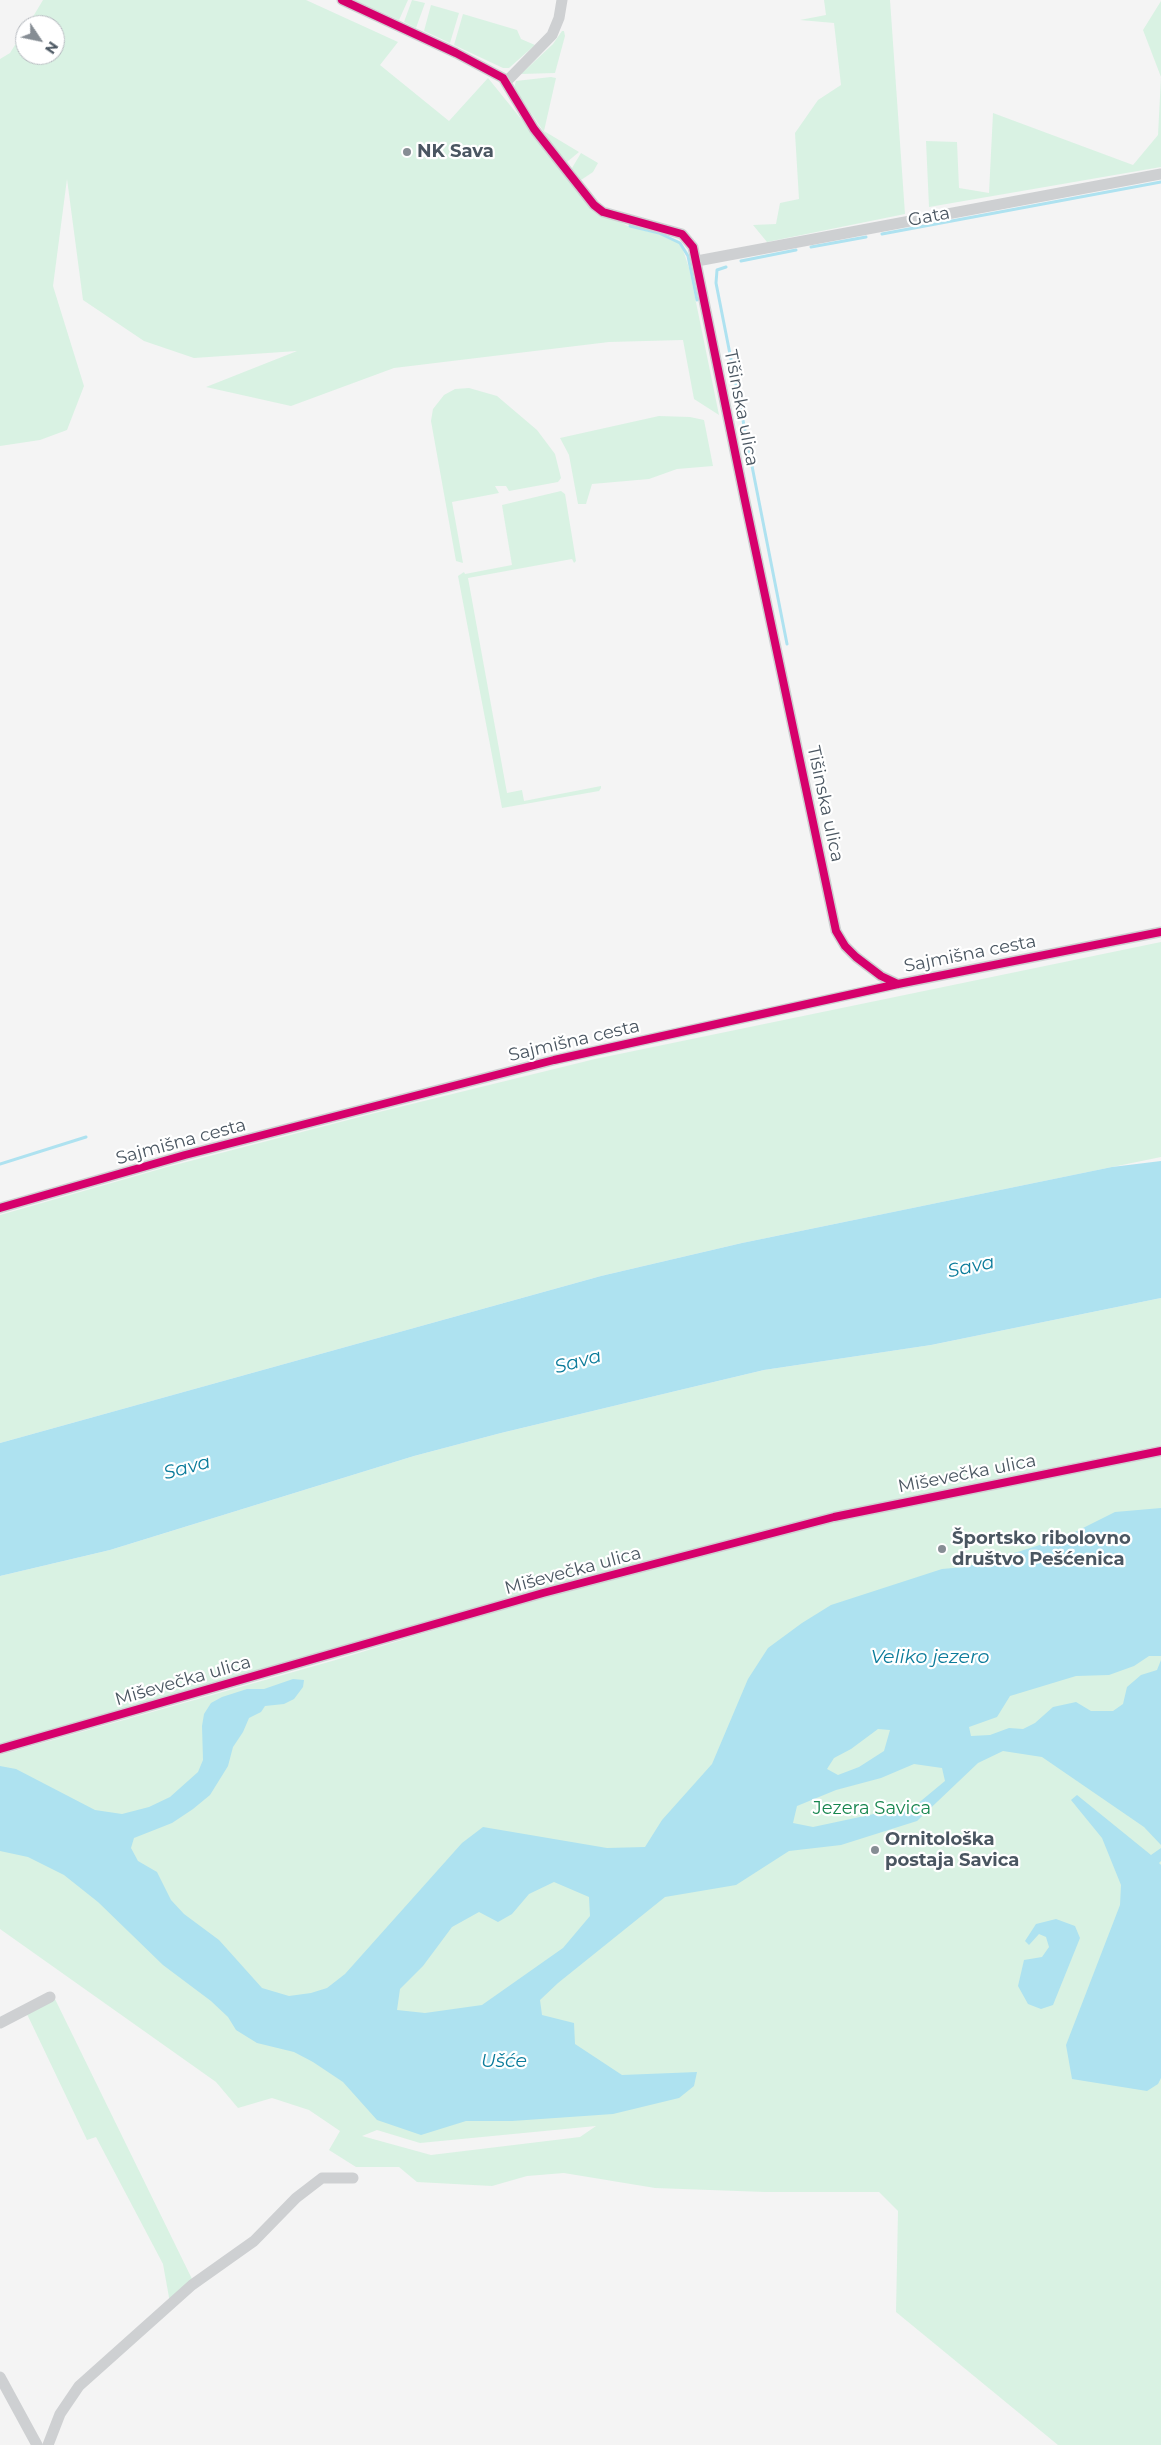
<!DOCTYPE html>
<meta charset="utf-8">
<style>
body{margin:0}
#map{position:relative;width:1161px;height:2445px;overflow:hidden;background:#f4f4f4;font-family:Montserrat,sans-serif}
canvas{display:block}
.north{position:absolute;left:15px;top:15px;width:50px;height:50px;box-sizing:border-box;background:#fff;border:1px solid #b7bbc0;border-radius:50%;rotate:124deg;font-size:14px;font-weight:700;line-height:20px;text-align:center;color:#4a5661}
.north::after{content:'';display:block;margin:auto;width:18px;height:22px;background:#868d94;clip-path:polygon(50% 0,100% 100%,50% 72%,0 100%)}
</style>
<div id="map">
<canvas width="1161" height="2445"></canvas>
<div class="north">N</div>
</div>
<script>
const context = document.querySelector('canvas').getContext('2d');
context.lineJoin = 'round';
function fillPath(path, color) {
  context.fillStyle = color;
  context.fill(path, 'evenodd');
}
function toPath(rows) {
  const path = new Path2D();
  for (const r of rows) {
    path.moveTo(r[0], r[1]);
    for (let i = 2; i < r.length; i += 2) path.lineTo(r[i], r[i + 1]);
  }
  return path;
}
function strokePath(path, color, width, dash) {
  context.strokeStyle = color;
  context.lineWidth = width;
  context.lineCap = dash ? 'butt' : 'round';
  context.setLineDash(dash || []);
  context.stroke(path);
}
function write(font, color, halo, rows, align = 'center') {
  context.font = font + ' Montserrat,sans-serif';
  context.lineWidth = 4.5;
  context.setLineDash([]);
  context.textBaseline = 'middle';
  context.strokeStyle = halo;
  context.fillStyle = color;
  for (const [text, x, y, turn = 0] of rows) {
    context.save();
    context.translate(x, y);
    context.rotate((+turn || 0) * Math.PI / 180);
    context.textAlign = isNaN(turn) ? turn : align;
    if (halo) context.strokeText(text, 0, 0);
    context.fillText(text, 0, 0);
    context.restore();
  }
}
const green = toPath([
 [43,0,306,0,398,42,380,65,449,121,488,78,594,209,630,227,666,236,677,241,682,247,689,268,719,415,694,399,683,340,609,342,394,368,291,406,206,387,297,351,194,358,144,341,83,300,67,179,53,286,84,386,67,430,40,440,0,446,0,59,10,53,25,29,25,55,55,55,55,25,28,25],
 [354,0,408,0,399,20],
 [412,0,425,3,416,28,404,22],
 [824,0,890,0,905,214,767,242,753,225,776,224,780,203,799,199,795,133,818,100,841,85,834,23,800,20,826,15],
 [1161,1,1161,167,929,207,926,141,957,142,959,188,989,193,993,113,1133,165,1158,135,1161,77,1143,30],
 [431,5,459,13,450,43,424,31],
 [463,14,517,30,521,39,535,45,509,68,503,68,454,45],
 [562,31,564,31,565,36,555,73,521,74,553,44],
 [551,77,556,78,544,131,579,152,567,162,550,141,514,88,516,81],
 [581,153,598,163,593,172,581,180,572,168],
 [469,388,497,396,537,430,555,454,561,478,558,482,509,491,506,486,495,486,499,493,452,502,463,563,456,561,431,421,433,409,444,395,455,389],
 [659,416,690,417,704,420,713,466,677,469,649,479,592,484,586,504,578,504,569,455,560,438],
 [561,491,565,494,576,561,574,563,572,559,468,578,507,793,522,790,524,801,601,786,601,788,599,791,502,808,458,576,464,572,465,574,512,565,502,505],
 [1161,942,1161,1157,742,1243,601,1276,0,1443,0,1215,167,1167,371,1114,595,1059],
 [1161,1298,1161,1445,841,1511,0,1746,0,1576,110,1550,414,1456,501,1433,680,1390,764,1370,931,1345],
 [1161,1455,1161,2445,1058,2445,896,2312,898,2211,879,2192,765,2192,655,2188,564,2173,527,2176,492,2186,473,2185,417,2182,399,2167,356,2167,329,2150,340,2131,309,2110,272,2098,238,2108,216,2082,0,1929,0,1755,332,1661,544,1597,842,1520],
 [596,2126,580,2137,431,2155,362,2136,377,2130,420,2143],
 [54,1997,193,2281,170,2303,163,2264,96,2137,87,2140,26,2012]
]);
const water = toPath([
 [1161,1161,1161,1298,931,1345,764,1370,680,1390,501,1433,414,1456,110,1550,0,1576,0,1443,601,1276,742,1243,1112,1167],
 [1161,1508,1161,1656,1149,1656,1134,1666,1109,1675,1076,1676,1010,1696,997,1717,969,1727,971,1736,990,1735,1009,1728,1023,1729,1035,1723,1053,1707,1076,1702,1091,1711,1113,1711,1123,1704,1127,1687,1141,1675,1157,1670,1161,1660,1161,1845,1144,1827,1042,1757,1003,1751,978,1763,917,1821,841,1845,789,1851,736,1885,665,1897,558,1983,540,2000,542,2015,574,2023,575,2044,622,2075,697,2072,694,2086,679,2098,613,2114,512,2121,466,2121,421,2135,377,2120,343,2082,313,2062,294,2052,257,2043,236,2030,228,2017,211,2001,163,1965,98,1902,64,1875,28,1857,0,1851,0,1766,16,1769,95,1810,122,1814,149,1807,170,1797,198,1772,203,1760,202,1726,204,1714,211,1703,222,1697,247,1689,264,1689,293,1679,304,1680,303,1687,294,1699,284,1704,265,1706,261,1712,249,1718,243,1732,233,1747,228,1766,210,1795,193,1809,172,1823,134,1838,131,1848,138,1861,157,1872,171,1900,184,1914,219,1940,262,1988,289,1996,311,1993,327,1988,345,1974,462,1843,483,1827,607,1848,645,1847,662,1820,712,1764,748,1679,768,1648,802,1623,831,1605,942,1569,964,1567,989,1561,1065,1537,1115,1512],
 [878,1729,890,1730,884,1751,859,1767,838,1775,827,1769,834,1758,851,1749],
 [914,1764,942,1768,945,1781,916,1805,813,1827,793,1823,797,1806,836,1790,881,1778],
 [554,1882,589,1897,590,1916,563,1948,482,2005,425,2013,397,2010,400,1989,423,1966,452,1927,479,1912,498,1922,512,1914,529,1894],
 [1077,1795,1151,1855,1161,1848,1161,1861,1159,1863,1161,1865,1161,2078,1158,2084,1147,2091,1072,2079,1066,2045,1120,1905,1121,1885,1102,1838,1071,1800],
 [1056,1919,1075,1926,1080,1938,1053,2005,1041,2009,1028,2004,1018,1986,1024,1960,1042,1957,1049,1947,1046,1937,1039,1934,1029,1945,1025,1941,1036,1924]
]);
const stream = toPath([
 [630,226,659,233,680,243,688,256,697,300],
 [882,234,1161,182],
 [811,247,866,237],
 [741,261,796,250],
 [726,267,717,270,716,283,787,644],
 [0,1164,86,1137]
]);
const minor = toPath([
 [342,0,456,53,503,78,534,129,594,205,603,212,682,234,693,247,744,496,836,931,845,946,856,957,881,976,898,984],
 [506,82,552,35,559,18,562,0],
 [697,261,1161,174],
 [0,1208,185,1155,554,1060,898,984,1161,932],
 [0,1749,543,1593,834,1517,1161,1451],
 [0,2023,50,1997],
 [0,2377,37,2445],
 [48,2445,60,2414,79,2386,192,2285,254,2241,296,2198,322,2178,353,2178]
]);
const cycleway = toPath([
 [342,0,456,53,503,78,534,129,594,205,603,212,682,234,693,247,744,496,836,931,845,946,856,957,881,976,898,984],
 [0,1208,185,1155,554,1060,898,984,1161,932],
 [0,1749,543,1593,834,1517,1161,1451]
]);
const markers = [
 [407,152,5,"#868d94"],
 [942,1549,5,"#868d94"],
 [875,1850,5,"#868d94"]
];
const poiNames = [
 ["NK Sava",417,152],
 ["Športsko ribolovno",952,1539],
 ["društvo Pešćenica",952,1560],
 ["Ornitološka",885,1840],
 ["postaja Savica",885,1861]
];
const streetNames = [
 ["Gata",929,217,-11],
 ["Tišinska ulica",741,408,79],
 ["Tišinska ulica",825,804,78],
 ["Sajmišna cesta",970,954,-11],
 ["Sajmišna cesta",574,1041,-13],
 ["Sajmišna cesta",181,1142,-15],
 ["Miševečka ulica",967,1474,-11],
 ["Miševečka ulica",573,1571,-15],
 ["Miševečka ulica",183,1681,-16]
];
const parkNames = [
 ["Jezera Savica",872,1809]
];
const waterNames = [
 ["Sava",971,1267,-12],
 ["Sava",578,1362,-15],
 ["Sava",187,1468,-15],
 ["Veliko jezero",930,1657],
 ["Ušće",504,2061]
];
fillPath(green, '#d9f2e3');
fillPath(water, '#aee2f0');
strokePath(stream, '#aee2f0', 3);
strokePath(minor, '#ced0d2', 11);
strokePath(cycleway, '#d6006c', 8);
for (const [x, y, r, color] of markers) {
  const dot = new Path2D();
  dot.arc(x, y, r, 0, 2 * Math.PI);
  context.fillStyle = color;
  context.fill(dot);
  strokePath(dot, '#fff', 2);
}
write('bold 18px', '#4a5661', '#fff', poiNames, 'left');
write('18px', '#4a5661', '#fff', streetNames);
write('18px', '#17864f', '#fff', parkNames);
write('italic 19px', '#0c7c9b', '#fff', waterNames);
</script>
